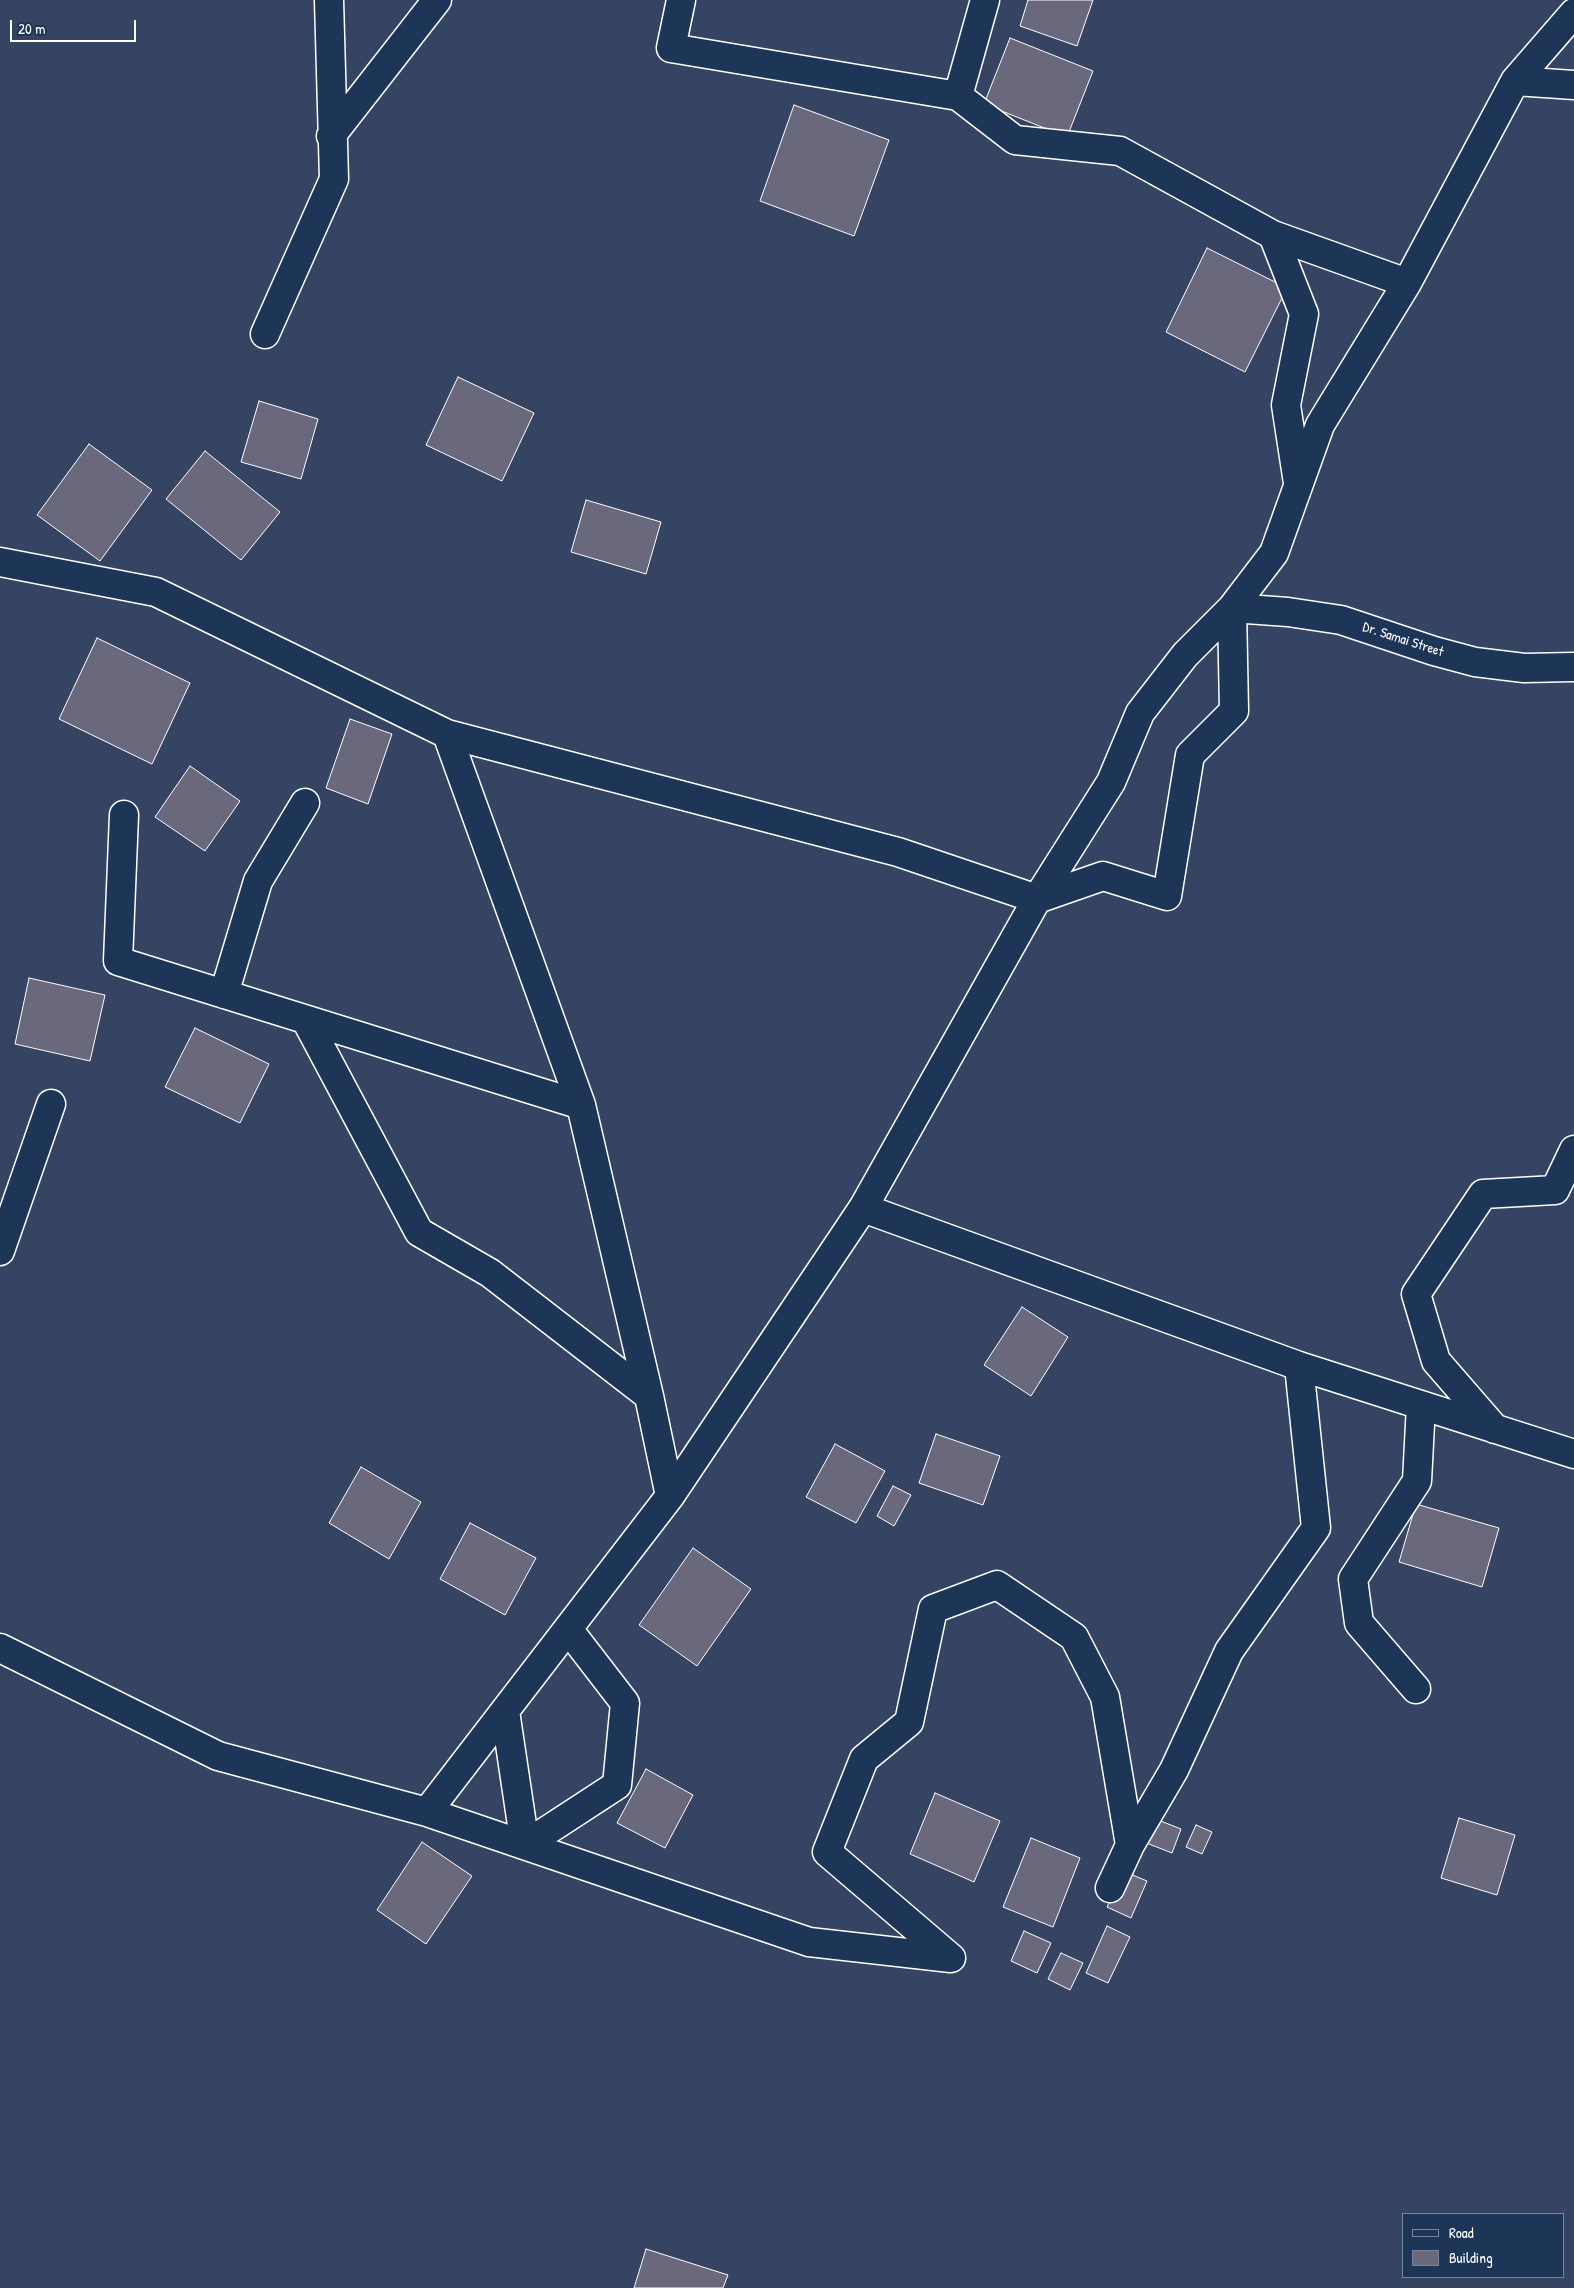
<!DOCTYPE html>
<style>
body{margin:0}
#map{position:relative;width:1574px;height:2288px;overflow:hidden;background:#344462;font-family:"Patrick Hand",sans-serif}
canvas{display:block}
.legend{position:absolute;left:1402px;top:2213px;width:162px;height:65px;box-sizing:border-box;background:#1d3557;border:1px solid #77869a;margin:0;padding:6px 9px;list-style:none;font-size:15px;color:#fff}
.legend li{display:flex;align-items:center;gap:10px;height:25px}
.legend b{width:25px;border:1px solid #77869a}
.scale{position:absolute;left:10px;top:20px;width:126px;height:22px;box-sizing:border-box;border:2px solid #fff;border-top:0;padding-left:6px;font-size:15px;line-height:18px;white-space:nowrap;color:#fff;-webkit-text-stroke:4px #1d3557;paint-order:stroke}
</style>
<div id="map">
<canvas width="1574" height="2288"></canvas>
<ul class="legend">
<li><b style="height:6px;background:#1d3557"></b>Road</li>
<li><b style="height:14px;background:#6a687c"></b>Building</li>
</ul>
<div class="scale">20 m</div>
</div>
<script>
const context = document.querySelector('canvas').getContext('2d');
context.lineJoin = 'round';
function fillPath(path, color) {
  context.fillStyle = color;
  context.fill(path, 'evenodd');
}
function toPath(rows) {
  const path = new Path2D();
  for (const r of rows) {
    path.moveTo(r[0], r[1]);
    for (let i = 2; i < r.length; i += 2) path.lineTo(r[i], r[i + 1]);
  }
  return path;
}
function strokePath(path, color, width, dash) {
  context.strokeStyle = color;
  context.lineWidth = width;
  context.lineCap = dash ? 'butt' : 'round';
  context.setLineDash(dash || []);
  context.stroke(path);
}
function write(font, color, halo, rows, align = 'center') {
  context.font = font + ' "Patrick Hand",sans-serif';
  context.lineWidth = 5;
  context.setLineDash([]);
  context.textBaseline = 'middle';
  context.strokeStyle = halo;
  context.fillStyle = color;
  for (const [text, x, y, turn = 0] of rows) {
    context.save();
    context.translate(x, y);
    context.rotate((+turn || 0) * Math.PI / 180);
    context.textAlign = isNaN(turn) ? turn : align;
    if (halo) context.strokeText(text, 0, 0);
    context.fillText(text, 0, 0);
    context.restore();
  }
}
const building = toPath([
 [1028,0,1093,0,1077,46,1020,26,1028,0],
 [1010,38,1093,71,1067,137,984,104,1010,38],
 [794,105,889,140,854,236,760,201,794,105],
 [1207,248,1287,288,1245,372,1166,332,1207,248],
 [458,377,534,413,502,481,426,445,458,377],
 [259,401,318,419,301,479,241,462,259,401],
 [89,444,152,490,100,561,37,515,89,444],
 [205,451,280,512,241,560,166,499,205,451],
 [586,500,661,522,646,574,571,552,586,500],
 [97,638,190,683,152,764,59,719,97,638],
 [350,719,392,734,368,804,326,788,350,719],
 [190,766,240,801,205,851,155,817,190,766],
 [29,978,105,995,90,1061,15,1044,29,978],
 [195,1028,269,1064,240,1123,165,1087,195,1028],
 [1022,1307,1068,1337,1031,1396,984,1365,1022,1307],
 [936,1434,1000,1456,983,1505,919,1483,936,1434],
 [835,1444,885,1471,856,1523,806,1497,835,1444],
 [361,1467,421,1502,389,1559,329,1523,361,1467],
 [893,1486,911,1495,894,1526,877,1516,893,1486],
 [1416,1504,1499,1528,1482,1587,1399,1562,1416,1504],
 [470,1523,536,1558,505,1615,440,1579,470,1523],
 [693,1548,751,1589,697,1666,639,1625,693,1548],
 [646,1769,693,1795,665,1848,617,1823,646,1769],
 [935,1793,1000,1821,974,1882,910,1854,935,1793],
 [1153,1818,1181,1829,1172,1853,1144,1842,1153,1818],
 [1459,1818,1515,1835,1497,1895,1441,1878,1459,1818],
 [1196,1825,1212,1832,1202,1854,1186,1847,1196,1825],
 [1031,1838,1080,1858,1053,1927,1003,1907,1031,1838],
 [422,1842,472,1876,426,1944,377,1910,422,1842],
 [1123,1871,1147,1881,1131,1918,1107,1907,1123,1871],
 [1107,1926,1130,1937,1108,1983,1086,1973,1107,1926],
 [1024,1931,1051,1943,1037,1973,1011,1961,1024,1931],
 [1061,1953,1083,1963,1070,1990,1048,1979,1061,1953],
 [646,2249,728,2275,723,2288,634,2288,646,2249]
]);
const street = toPath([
 [681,0,671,48,958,96,985,0],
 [1515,81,1574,85],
 [958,96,1015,140,1120,151,1273,235,1304,314,1286,405,1298,483],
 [331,136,437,0],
 [1273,235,1407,283],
 [265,334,334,179,329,0],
 [0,562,156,592,447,734,898,852,1037,899,1103,876,1167,896,1190,755,1234,711,1232,608,1288,612,1341,620,1434,651,1475,662,1524,668,1574,667],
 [447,734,581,1105,649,1396,670,1496],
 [124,815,118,961,581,1105],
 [224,994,258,881,305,803],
 [306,1020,419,1232,490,1273,649,1396],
 [863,1208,1299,1366,1574,1454],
 [0,1251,51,1104],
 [1495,1429,1436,1361,1416,1294,1483,1194,1555,1190,1574,1150],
 [0,1648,218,1756,427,1812,809,1942,951,1958,827,1852,864,1759,909,1722,933,1609,997,1585,1074,1637,1105,1697,1130,1845],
 [1416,1689,1359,1623,1353,1579,1417,1481,1421,1405],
 [505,1711,525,1845,617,1785,625,1703,568,1629],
 [427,1812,670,1496,863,1208,1037,899,1111,782,1140,713,1185,655,1232,608,1274,553,1320,425,1407,283,1515,81,1574,13],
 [1110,1888,1130,1845,1174,1770,1229,1651,1316,1528,1299,1366]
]);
const streetNames = [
 ["Dr. Samai Street",1403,640,18]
];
fillPath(building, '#6a687c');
strokePath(building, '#fff', 1);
strokePath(street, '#fff', 31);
strokePath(street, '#1d3557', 28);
write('14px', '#fff', '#1d3557', streetNames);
</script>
